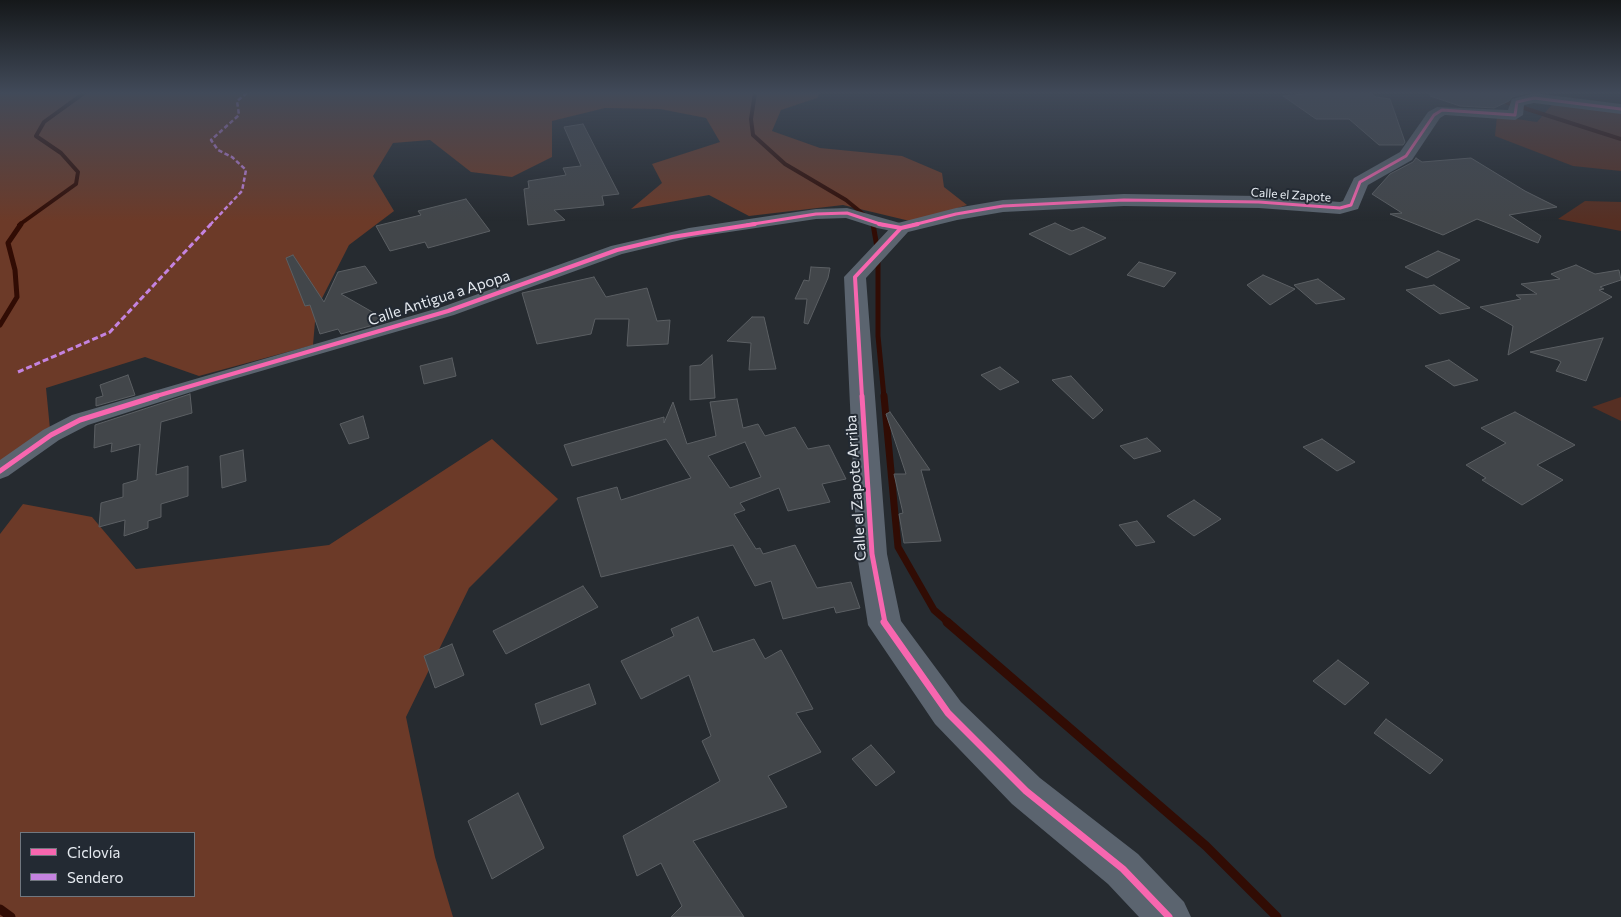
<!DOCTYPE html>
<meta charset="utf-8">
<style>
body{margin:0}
#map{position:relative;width:1621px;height:917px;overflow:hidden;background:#262b30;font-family:Commissioner,sans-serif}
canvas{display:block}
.legend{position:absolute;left:20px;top:832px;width:175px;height:65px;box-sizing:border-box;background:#232a33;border:1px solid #71777f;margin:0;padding:6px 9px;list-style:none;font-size:15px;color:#e5eaf0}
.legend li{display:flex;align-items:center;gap:10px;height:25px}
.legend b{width:25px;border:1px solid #71777f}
</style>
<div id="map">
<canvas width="1621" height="917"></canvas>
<ul class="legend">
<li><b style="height:6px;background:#f766af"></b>Ciclovía</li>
<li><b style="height:6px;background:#c483df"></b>Sendero</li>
</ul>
</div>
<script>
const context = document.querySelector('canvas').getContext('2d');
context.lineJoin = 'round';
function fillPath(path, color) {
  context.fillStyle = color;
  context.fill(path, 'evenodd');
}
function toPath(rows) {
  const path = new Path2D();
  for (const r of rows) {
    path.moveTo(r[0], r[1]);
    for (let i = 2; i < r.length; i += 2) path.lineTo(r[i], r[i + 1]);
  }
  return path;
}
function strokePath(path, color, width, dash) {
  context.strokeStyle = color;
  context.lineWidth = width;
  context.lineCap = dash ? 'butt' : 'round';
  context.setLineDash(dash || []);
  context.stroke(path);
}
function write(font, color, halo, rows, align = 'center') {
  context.font = font + ' Commissioner,sans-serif';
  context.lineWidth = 4;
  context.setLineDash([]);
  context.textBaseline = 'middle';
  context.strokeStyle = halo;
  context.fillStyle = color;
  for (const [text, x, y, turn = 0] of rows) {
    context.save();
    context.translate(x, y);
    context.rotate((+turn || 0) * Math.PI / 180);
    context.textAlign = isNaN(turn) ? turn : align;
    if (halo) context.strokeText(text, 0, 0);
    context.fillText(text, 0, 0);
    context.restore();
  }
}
const green = toPath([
 [1555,101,1621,112,1621,171,1573,166,1495,136,1497,116,1537,122],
 [1585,201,1621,202,1621,231,1558,219],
 [1621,397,1621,421,1592,407]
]);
const forest = toPath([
 [0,93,820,93,817,98,781,110,772,131,820,148,902,156,942,173,944,187,967,205,914,222,843,205,749,216,709,195,631,209,662,183,652,164,720,142,706,118,660,109,605,108,552,121,552,157,512,177,471,172,430,140,393,143,373,176,394,211,349,245,316,310,313,345,199,376,145,357,46,388,50,429,0,462],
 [492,439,558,499,469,588,406,717,435,857,453,917,0,917,0,534,23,504,92,517,136,569,329,545],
 [21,833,194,833,194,896,21,896]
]);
const streamFar3 = toPath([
 [755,93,751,119,753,135,785,164,846,200,873,222,873,225],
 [1499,100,1621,139],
 [19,225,76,184,78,172,61,153,36,136,44,122,84,93]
]);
const streamFar2 = toPath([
 [873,224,878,253,878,336,884,397],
 [0,325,17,297,15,270,8,243,21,224]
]);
const streamFar1 = toPath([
 [884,396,898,547,934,610,949,623]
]);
const stream = toPath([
 [947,622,1206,846,1277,917],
 [0,909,11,917]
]);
const building = toPath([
 [1315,93,1370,93,1376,97,1390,99,1405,142,1403,145,1379,145,1349,119,1316,119,1283,96,1315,93],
 [1430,93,1528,93,1512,97,1509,101,1494,108,1460,106,1430,96,1430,93],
 [583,124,619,194,602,196,604,205,554,210,565,220,528,225,524,189,529,188,528,181,566,175,563,168,581,166,564,127,583,124],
 [1416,158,1422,162,1471,158,1525,191,1557,207,1509,215,1541,236,1538,243,1477,219,1443,235,1390,214,1402,213,1372,194,1390,174,1413,162,1416,158],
 [466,199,490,231,428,248,425,242,390,251,376,226,421,215,418,211,466,199],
 [1055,223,1072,231,1083,227,1106,238,1070,255,1029,234,1055,223],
 [1438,251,1460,260,1427,278,1405,267,1438,251],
 [293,255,324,302,338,272,365,266,377,283,341,294,388,321,341,334,338,329,320,334,310,305,305,306,286,258,293,255],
 [1139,262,1176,273,1164,287,1127,275,1139,262],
 [1576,265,1595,274,1619,270,1621,280,1600,287,1604,289,1599,290,1612,297,1508,355,1513,326,1480,307,1521,299,1516,295,1537,294,1521,284,1560,279,1551,274,1576,265],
 [811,267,830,268,828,278,808,324,804,323,807,299,795,299,804,280,809,281,811,267],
 [1263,275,1295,289,1270,305,1247,285,1263,275],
 [594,277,606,297,647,288,657,321,670,320,668,344,627,346,629,319,595,319,591,334,537,344,522,293,594,277],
 [1318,279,1345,299,1316,304,1294,285,1318,279],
 [1434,285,1470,308,1440,314,1406,290,1434,285],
 [752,317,764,317,776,369,749,370,751,343,727,341,752,317],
 [1603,338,1586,381,1556,371,1561,362,1558,360,1530,352,1603,338],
 [712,355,715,398,690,400,690,366,701,365,712,355],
 [452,358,456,376,424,384,420,366,452,358],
 [1449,360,1478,380,1454,386,1425,366,1449,360],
 [1000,367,1019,382,1000,390,981,375,1000,367],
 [128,375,135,395,96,406,96,398,103,396,100,385,128,375],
 [1071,376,1103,410,1093,419,1052,380,1071,376],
 [190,394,192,413,161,422,156,475,188,466,188,496,161,504,161,517,148,521,148,528,124,536,125,520,99,527,101,503,123,497,123,484,137,480,140,444,111,452,112,443,94,448,95,425,190,394],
 [737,399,743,428,758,424,765,436,795,427,808,449,829,445,846,479,822,484,830,502,788,511,779,488,740,503,745,510,734,514,756,549,760,548,763,554,795,545,817,588,851,582,860,608,836,613,834,607,783,619,771,581,755,586,733,545,601,577,577,498,617,487,621,500,691,478,666,439,572,466,564,445,664,417,664,423,673,402,687,444,716,436,710,402,737,399],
 [745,442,761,477,730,488,708,456,745,442],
 [890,412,930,470,921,470,941,541,904,543,899,514,903,513,894,474,906,474,886,414,890,412],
 [1515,412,1575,445,1537,465,1563,480,1522,505,1482,480,1486,478,1466,465,1506,443,1481,428,1515,412],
 [363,416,369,438,349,444,340,424,363,416],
 [1147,438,1161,451,1134,459,1120,446,1147,438],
 [1322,439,1355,462,1337,471,1303,447,1322,439],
 [243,450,246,481,222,488,220,456,243,450],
 [1194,500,1221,519,1194,536,1167,516,1194,500],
 [1137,521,1155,542,1136,546,1119,525,1137,521],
 [583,586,598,607,506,654,493,631,583,586],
 [698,617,713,652,754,639,765,659,781,650,813,709,796,713,821,752,768,776,787,807,693,841,744,917,671,917,682,906,661,863,637,876,623,836,720,781,702,741,711,736,689,675,641,699,621,661,674,636,671,629,698,617],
 [452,644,464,675,435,688,424,656,452,644],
 [1338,660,1369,683,1345,705,1313,681,1338,660],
 [589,684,596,704,541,725,535,704,589,684],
 [1386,719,1443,760,1430,774,1374,733,1386,719],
 [871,745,895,772,876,786,852,759,871,745],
 [518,793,544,848,492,879,468,821,518,793]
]);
const minor = toPath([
 [847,208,907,225,909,228,901,233,877,228,846,218,816,219,689,238,622,254,454,315,213,385,88,425,59,440,8,476,0,479,0,460,43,430,72,415,442,307,611,246,689,228,816,209,847,208]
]);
const tertiary = toPath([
 [1534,93,1621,104,1621,114,1534,103,1524,105,1523,115,1515,120,1445,115,1440,118,1412,160,1368,185,1358,209,1340,214,1259,208,1124,206,1003,212,957,220,908,232,866,278,887,554,901,621,961,702,1040,778,1138,854,1184,902,1191,917,1139,917,1108,884,1012,804,935,724,868,625,857,554,844,277,894,224,956,208,1003,200,1124,194,1259,196,1340,202,1343,201,1354,178,1400,152,1428,112,1437,107,1508,110,1512,99,1534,93]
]);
const quietFar1 = toPath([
 [210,225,242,191,246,170,232,157,218,150,211,140,239,115,237,101,247,93]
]);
const quiet = toPath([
 [18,372,110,332,211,224]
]);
const cyclewayFar3 = toPath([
 [747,225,816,214,847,213,883,225],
 [913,225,956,214,1003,206,1124,200,1259,202,1340,208,1351,205,1360,182,1406,156,1434,115,1442,110,1515,115,1517,102,1534,98,1621,109]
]);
const cyclewayFar2 = toPath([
 [879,224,901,228,918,224],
 [153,397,448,311,617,250,672,237,755,224],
 [862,397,855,277,901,228]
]);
const cyclewayFar1 = toPath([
 [862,396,872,554,885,623],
 [0,471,51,435,80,420,157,396]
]);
const cycleway = toPath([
 [884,622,948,713,1026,791,1123,869,1169,917]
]);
const farStreetnames = [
 ["Calle el Zapote",1291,195,4]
];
const streetNames = [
 ["Calle Antigua a Apopa",439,298,-18],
 ["Calle el Zapote Arriba",856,488,-94]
];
fillPath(green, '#562f23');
fillPath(forest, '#6c3a28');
strokePath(streamFar3, '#310c04', 4);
strokePath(streamFar2, '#310c04', 5);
strokePath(streamFar1, '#310c04', 7);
strokePath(stream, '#310c04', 9);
fillPath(building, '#42464a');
strokePath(building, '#5b5f63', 1);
fillPath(minor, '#5b646f');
fillPath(tertiary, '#5b646f');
strokePath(quietFar1, '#c483df', 2.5, [4.5, 2.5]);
strokePath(quiet, '#c483df', 3, [6, 3]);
strokePath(cyclewayFar3, '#f766af', 3);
strokePath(cyclewayFar2, '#f766af', 4);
strokePath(cyclewayFar1, '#f766af', 5);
strokePath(cycleway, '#f766af', 7);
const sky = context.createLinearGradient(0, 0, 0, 221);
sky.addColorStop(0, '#15181a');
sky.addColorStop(0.42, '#414a59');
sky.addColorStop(1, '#414a5900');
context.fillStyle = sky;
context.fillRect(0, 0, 1621, 221);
write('12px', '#e5eaf0', '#232a33', farStreetnames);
write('15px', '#e5eaf0', '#232a33', streetNames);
</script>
